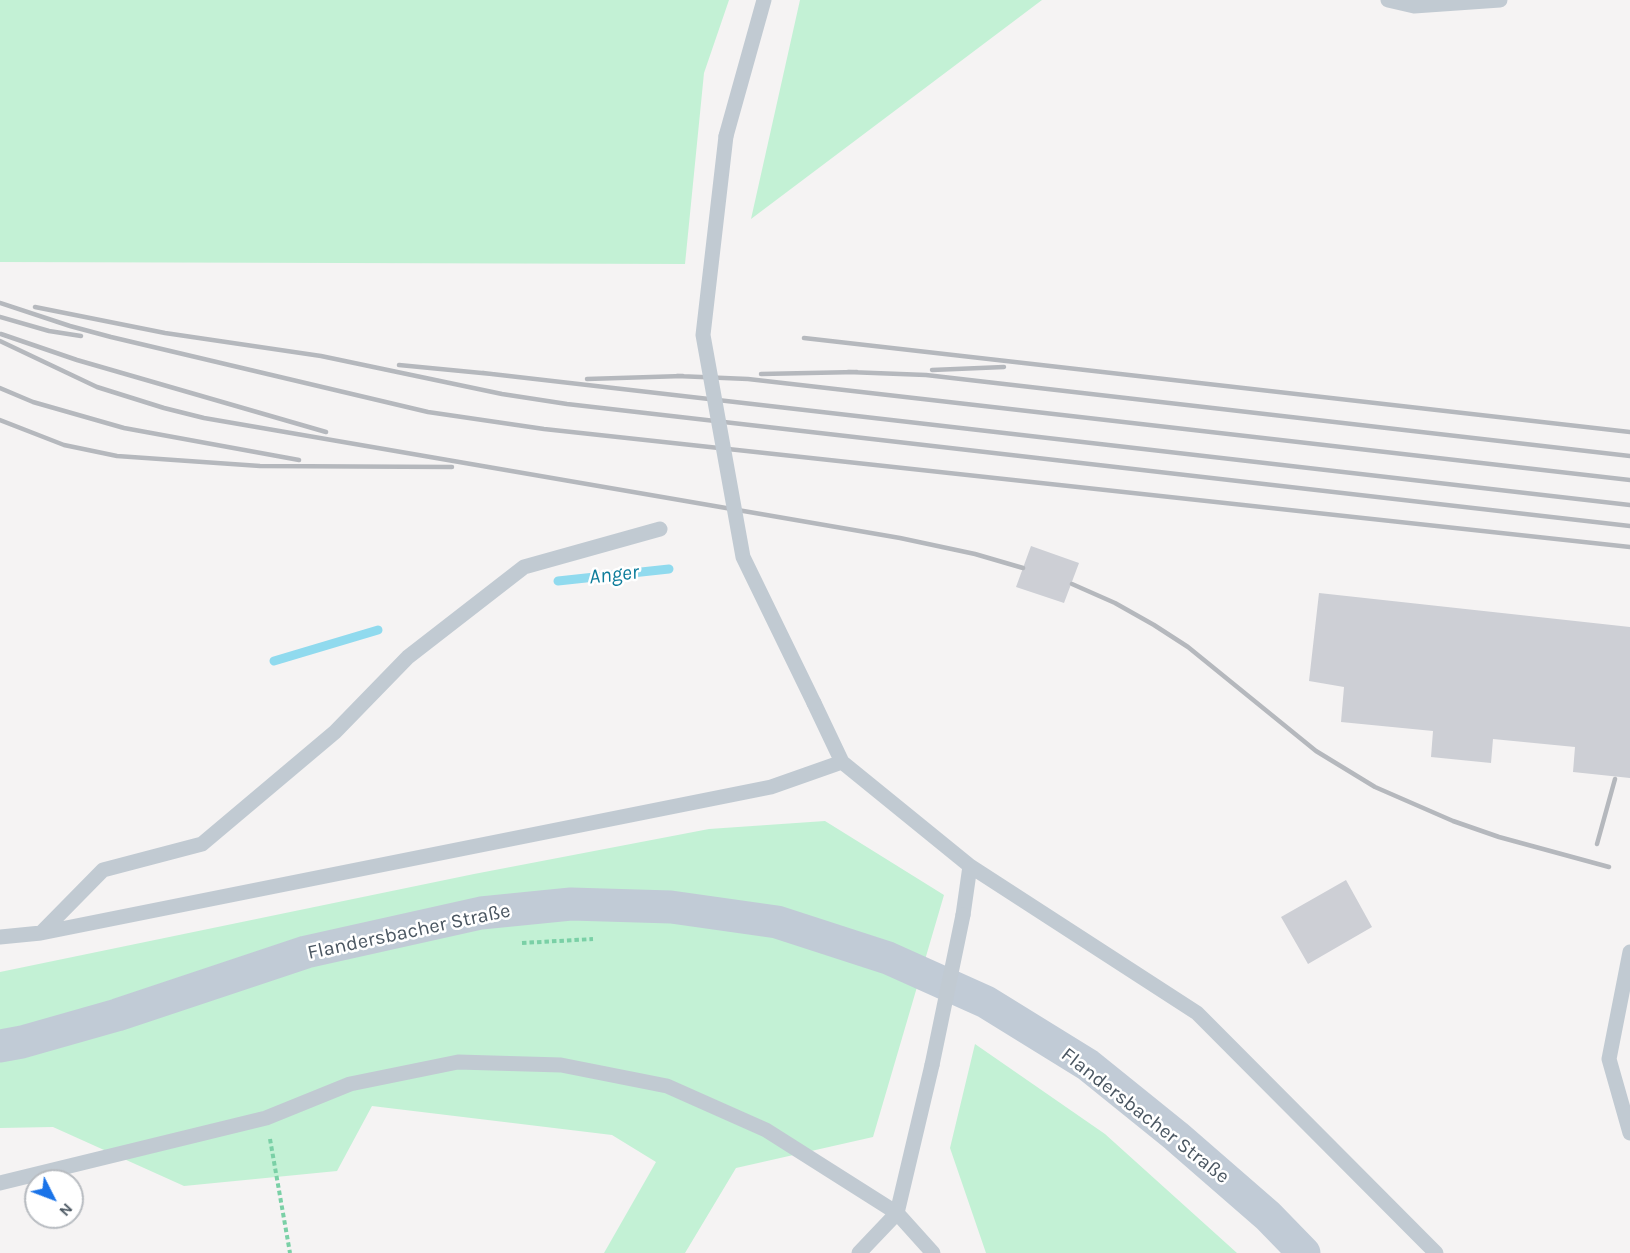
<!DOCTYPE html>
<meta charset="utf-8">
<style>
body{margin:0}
#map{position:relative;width:1630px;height:1253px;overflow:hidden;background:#f5f3f3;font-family:Karla,sans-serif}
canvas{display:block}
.north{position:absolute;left:24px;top:1169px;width:60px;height:60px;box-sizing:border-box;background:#fff;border:2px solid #b7bbc0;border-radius:50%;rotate:132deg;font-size:16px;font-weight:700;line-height:24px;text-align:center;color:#4a5661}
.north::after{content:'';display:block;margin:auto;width:21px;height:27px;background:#1a73e8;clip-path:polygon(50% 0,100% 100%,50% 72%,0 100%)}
</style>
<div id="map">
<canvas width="1630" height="1253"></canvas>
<div class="north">N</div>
</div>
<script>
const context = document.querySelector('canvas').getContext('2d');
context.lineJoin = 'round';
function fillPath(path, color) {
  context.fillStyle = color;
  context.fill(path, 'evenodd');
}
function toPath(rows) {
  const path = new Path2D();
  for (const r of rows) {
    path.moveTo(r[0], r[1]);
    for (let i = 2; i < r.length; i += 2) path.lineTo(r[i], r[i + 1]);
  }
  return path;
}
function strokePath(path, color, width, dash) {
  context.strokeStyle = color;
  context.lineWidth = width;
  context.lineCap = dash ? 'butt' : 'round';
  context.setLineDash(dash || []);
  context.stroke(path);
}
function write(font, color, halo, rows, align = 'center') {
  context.font = font + ' Karla,sans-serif';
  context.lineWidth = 5;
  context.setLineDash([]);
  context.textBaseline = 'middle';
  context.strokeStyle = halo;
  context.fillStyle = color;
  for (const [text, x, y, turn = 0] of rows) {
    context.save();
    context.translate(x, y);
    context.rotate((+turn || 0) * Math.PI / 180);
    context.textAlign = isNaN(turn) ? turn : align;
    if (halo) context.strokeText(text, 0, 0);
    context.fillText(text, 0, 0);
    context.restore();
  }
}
const green = toPath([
 [0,0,729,0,704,73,685,264,0,262],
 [800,0,1042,0,751,219],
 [825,821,944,895,873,1137,736,1168,685,1253,604,1253,656,1162,612,1135,372,1106,337,1171,184,1186,53,1127,0,1128,0,972,474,874,709,829],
 [975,1044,1105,1134,1237,1253,986,1253,950,1148]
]);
const stream = toPath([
 [558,581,669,569],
 [274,661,378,630]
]);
const building = toPath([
 [1031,546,1079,563,1064,603,1016,587],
 [1319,593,1630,627,1630,778,1573,772,1575,747,1493,739,1491,763,1431,757,1433,731,1341,722,1344,687,1309,681],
 [1346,880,1372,927,1308,964,1281,917]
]);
const path = toPath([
 [522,943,593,939],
 [270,1139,290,1253]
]);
const lane = toPath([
 [1388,0,1414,6,1500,0],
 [726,136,764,0],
 [814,703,842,762,970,866,1197,1013,1436,1253],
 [963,915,970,866],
 [41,933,103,870,202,844,335,732,408,657,524,567,660,529],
 [0,937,41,933,771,787,842,762],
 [1630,952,1609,1059,1630,1133],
 [0,1183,266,1118,350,1084,458,1062,561,1065,667,1086,766,1130,897,1213,933,1253],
 [859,1253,897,1213,932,1065]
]);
const secondary = toPath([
 [0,1046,22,1042,117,1015,306,952,481,913,571,904,671,907,777,922,888,958,986,1002,1088,1065,1176,1136,1268,1216,1304,1253]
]);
const rail = toPath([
 [0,303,70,326,111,337,428,412,544,429,1630,547],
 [35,307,165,333,321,356,502,394,567,404,1630,526],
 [0,317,49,331,81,336],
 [1,334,77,360,326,432],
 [804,338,1630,432],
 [0,341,97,387,164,408,204,418,900,538,975,554,1023,568],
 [399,365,492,374],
 [932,370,1004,367],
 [848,372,926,375,1630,456],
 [483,373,1630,505],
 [761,374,857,372],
 [677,376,748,379,1630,480],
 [587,379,683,376],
 [0,388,33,402,124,428,299,460],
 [0,420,64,445,117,456,260,466,452,467],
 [1072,584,1115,603,1154,625,1188,647,1316,751,1375,787,1453,821,1499,837,1609,867],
 [1597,844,1615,779]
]);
const laneBridge = toPath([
 [726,136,703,335,743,557,814,703],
 [932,1065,963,915]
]);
const streetNames = [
 ["Flandersbacher Straße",409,932,-12],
 ["Flandersbacher Straße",1145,1116,38]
];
const waterNames = [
 ["Anger",614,575,-6]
];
fillPath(green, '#c3f1d5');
strokePath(stream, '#90daee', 9);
fillPath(building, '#cdcfd5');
strokePath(path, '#7ad0a6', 4, [4.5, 3]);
strokePath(lane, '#c1cad2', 15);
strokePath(secondary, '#c1cbd6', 33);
strokePath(rail, '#b5b8bd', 4.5);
strokePath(laneBridge, '#c1cad2', 15);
write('20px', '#4a5661', '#fff', streetNames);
write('italic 21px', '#0c7c9b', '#fff', waterNames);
</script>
